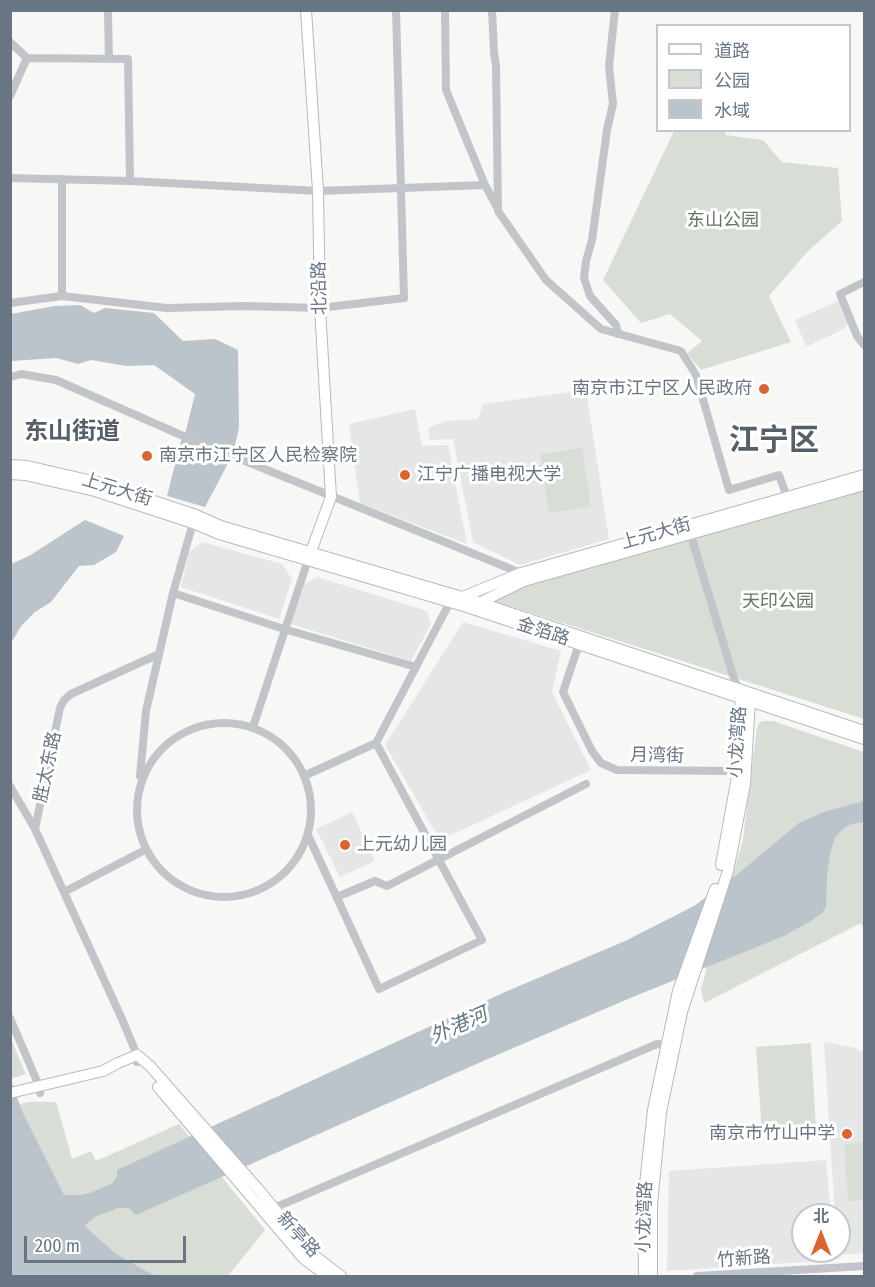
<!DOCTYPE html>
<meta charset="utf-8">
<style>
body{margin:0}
#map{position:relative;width:875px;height:1287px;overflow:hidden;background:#f7f7f5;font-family:"Fira Sans Condensed","Noto Sans SC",sans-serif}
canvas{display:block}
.frame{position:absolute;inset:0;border:12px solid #687684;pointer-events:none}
.legend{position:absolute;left:656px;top:24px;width:195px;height:108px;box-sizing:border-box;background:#fff;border:2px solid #c3c8ce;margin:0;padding:8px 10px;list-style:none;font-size:18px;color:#687684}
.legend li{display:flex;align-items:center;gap:12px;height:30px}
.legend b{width:30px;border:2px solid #c3c8ce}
.north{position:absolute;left:791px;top:1203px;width:60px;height:60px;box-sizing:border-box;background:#fff;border:2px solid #c3c8ce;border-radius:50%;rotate:0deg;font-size:16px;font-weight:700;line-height:24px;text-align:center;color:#687684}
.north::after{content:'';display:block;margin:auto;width:21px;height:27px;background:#dc6430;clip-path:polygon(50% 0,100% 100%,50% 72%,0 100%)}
.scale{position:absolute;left:24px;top:1236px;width:162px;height:27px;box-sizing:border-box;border:3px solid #687684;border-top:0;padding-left:8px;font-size:18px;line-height:21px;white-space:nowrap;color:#687684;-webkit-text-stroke:4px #fff;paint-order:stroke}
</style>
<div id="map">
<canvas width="875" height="1287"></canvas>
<div class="frame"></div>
<ul class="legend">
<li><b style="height:8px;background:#fff"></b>道路</li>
<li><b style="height:16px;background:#d8ded6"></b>公园</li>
<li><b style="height:16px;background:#bbc4ca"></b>水域</li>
</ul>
<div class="north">北</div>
<div class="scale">200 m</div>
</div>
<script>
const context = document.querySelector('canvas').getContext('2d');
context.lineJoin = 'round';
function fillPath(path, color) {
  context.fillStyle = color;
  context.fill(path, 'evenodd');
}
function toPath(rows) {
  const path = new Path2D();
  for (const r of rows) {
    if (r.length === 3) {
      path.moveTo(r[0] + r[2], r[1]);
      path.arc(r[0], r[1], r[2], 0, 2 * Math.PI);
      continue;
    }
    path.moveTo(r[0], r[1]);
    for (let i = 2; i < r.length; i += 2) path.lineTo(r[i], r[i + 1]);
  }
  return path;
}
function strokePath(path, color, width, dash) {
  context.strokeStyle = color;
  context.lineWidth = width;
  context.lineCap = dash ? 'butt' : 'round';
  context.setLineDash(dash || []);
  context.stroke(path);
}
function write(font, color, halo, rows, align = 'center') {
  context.font = font + ' "Fira Sans Condensed","Noto Sans SC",sans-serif';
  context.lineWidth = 6;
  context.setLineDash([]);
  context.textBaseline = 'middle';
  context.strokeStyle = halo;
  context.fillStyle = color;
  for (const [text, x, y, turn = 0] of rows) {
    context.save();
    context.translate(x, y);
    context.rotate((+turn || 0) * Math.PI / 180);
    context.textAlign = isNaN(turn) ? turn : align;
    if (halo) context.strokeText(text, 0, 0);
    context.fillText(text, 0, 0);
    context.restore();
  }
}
const built = toPath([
 [838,301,848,324,842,330,806,347,795,320],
 [586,390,609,539,520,565,473,542,453,439,430,440,428,428,445,421,478,419,483,404],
 [415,409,422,446,448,445,467,544,360,503,349,424],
 [202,542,282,564,292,579,279,619,181,587,189,552],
 [317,577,427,611,431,624,411,661,291,624,305,584],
 [463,622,561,651,552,692,591,770,440,840,385,745],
 [352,812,375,861,340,877,316,829],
 [824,1042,856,1048,864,1053,864,1253,838,1255,839,1215,835,1215],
 [826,1160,831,1215,803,1215,803,1251,834,1251,835,1260,667,1271,669,1171]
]);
const green = toPath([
 [674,131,725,131,726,135,763,140,782,162,838,168,842,221,808,251,769,296,791,342,701,370,687,353,702,341,670,314,641,323,603,280],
 [582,448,591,507,549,513,540,454],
 [864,490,864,719,494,601,525,585],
 [764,721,773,721,864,752,864,931,861,923,704,1003,701,989,743,839,757,727,760,722],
 [10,1037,26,1074,11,1079,10,1079],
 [811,1043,816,1129,762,1133,756,1047],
 [28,1102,56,1102,72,1159,91,1151,96,1161,179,1124,265,1230,228,1276,11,1276,11,1107],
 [864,1142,864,1200,848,1201,844,1144]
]);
const water = toPath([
 [80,305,94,313,105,308,154,313,183,341,215,339,238,350,239,428,233,454,205,507,167,496,181,441,185,434,195,394,154,365,126,366,91,360,78,364,56,358,11,361,11,314,54,306],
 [85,520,124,536,116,552,94,565,79,566,51,602,35,612,22,625,11,643,11,564,29,556],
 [864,801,864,822,852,824,844,828,835,837,830,854,827,876,826,907,822,913,811,921,784,936,635,996,490,1058,136,1215,129,1208,118,1208,95,1217,85,1225,90,1231,116,1254,155,1276,11,1276,10,1078,22,1111,64,1195,80,1195,90,1193,113,1183,117,1176,117,1170,505,992,625,941,694,906,739,873,799,823,824,812]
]);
const minor = toPath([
 [445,10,446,90,485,185,498,209],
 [492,10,494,53,496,65,498,211,546,280,601,329,681,351,696,375,729,490,779,475,787,497],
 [615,10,609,66,613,104,607,130,592,240,586,261,584,278,590,296,616,325,618,334],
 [108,14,109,59],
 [10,42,27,58,128,59,130,181],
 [10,96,27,58],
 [10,178,130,181,318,191,485,185],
 [62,179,62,296,167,308,244,306,320,308,404,298,396,10],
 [864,282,840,294,857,336,864,345],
 [10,303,62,296],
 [10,377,21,374,56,380,181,435,521,573],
 [689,529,735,682,740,689],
 [173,593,284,629,416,667],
 [579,644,563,692,592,751,601,763,617,770,738,771],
 [224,810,87],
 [253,727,308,560],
 [140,776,146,711,173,593,193,523],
 [304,776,376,743,450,602],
 [10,786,35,829,122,1019,137,1055,137,1062],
 [35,829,60,708,64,700,71,694,159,654],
 [308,835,379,989,482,940,376,743],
 [64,892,145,850],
 [337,897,375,881,387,886,586,784],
 [10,1018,39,1086,40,1093],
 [274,1208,657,1044,671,1045],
 [697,1276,864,1266]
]);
const major = toPath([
 [306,10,318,191,320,308,331,497,309,557],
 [10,465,27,466,97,482,196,515,221,526,469,599,864,731],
 [10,474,25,475,95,491,193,523,219,534,467,607,864,739],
 [460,598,521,573,864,475],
 [479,603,524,581,864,485],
 [721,865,738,771,741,693],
 [158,1087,304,1259,327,1276],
 [10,1093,103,1071,118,1063,137,1055,150,1066,259,1190,311,1253,341,1276],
 [644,1276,643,1203,653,1110,678,991,715,889],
 [652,1276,652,1204,661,1112,682,1012,728,871,745,784,750,701,747,697]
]);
const markers = [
 [764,389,6,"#dc6430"],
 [147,456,6,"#dc6430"],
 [405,475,6,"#dc6430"],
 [345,845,6,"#dc6430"],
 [847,1134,6,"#dc6430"]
];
const parkNames = [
 ["东山公园",723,221],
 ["天印公园",778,602]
];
const streetNames = [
 ["北沿路",320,288,-91],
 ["上元大街",117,490,17],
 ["上元大街",656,534,-16],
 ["金箔路",543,632,18],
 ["小龙湾路",738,742,-86],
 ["月湾街",657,756,1],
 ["胜太东路",48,767,-78],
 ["小龙湾路",645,1217,-88],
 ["新亭路",298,1235,48],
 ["竹新路",744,1259,-4]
];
const poiNames = [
 ["南京市江宁区人民政府",752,389,"right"],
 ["南京市江宁区人民检察院",159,456],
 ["江宁广播电视大学",417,475],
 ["上元幼儿园",357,845],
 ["南京市竹山中学",835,1134,"right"]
];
const waterNames = [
 ["外港河",459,1026,-24]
];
const districtNames = [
 ["东山街道",72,432]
];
const townNames = [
 ["江宁区",774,442]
];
fillPath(built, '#e5e6e6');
fillPath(green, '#d8ded6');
fillPath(water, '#bbc4ca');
strokePath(major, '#b6babe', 12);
strokePath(minor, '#c1c4c8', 8);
strokePath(major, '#fff', 10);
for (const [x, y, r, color] of markers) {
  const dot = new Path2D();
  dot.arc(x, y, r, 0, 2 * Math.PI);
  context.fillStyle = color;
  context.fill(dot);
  strokePath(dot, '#fff', 2);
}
write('18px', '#657762', '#fff', parkNames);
write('18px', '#687684', '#fff', streetNames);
write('18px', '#687684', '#fff', poiNames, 'left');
write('italic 20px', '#637780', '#fff', waterNames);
write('bold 24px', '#555f6a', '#fff', districtNames);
write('bold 30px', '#555f6a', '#fff', townNames);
</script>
